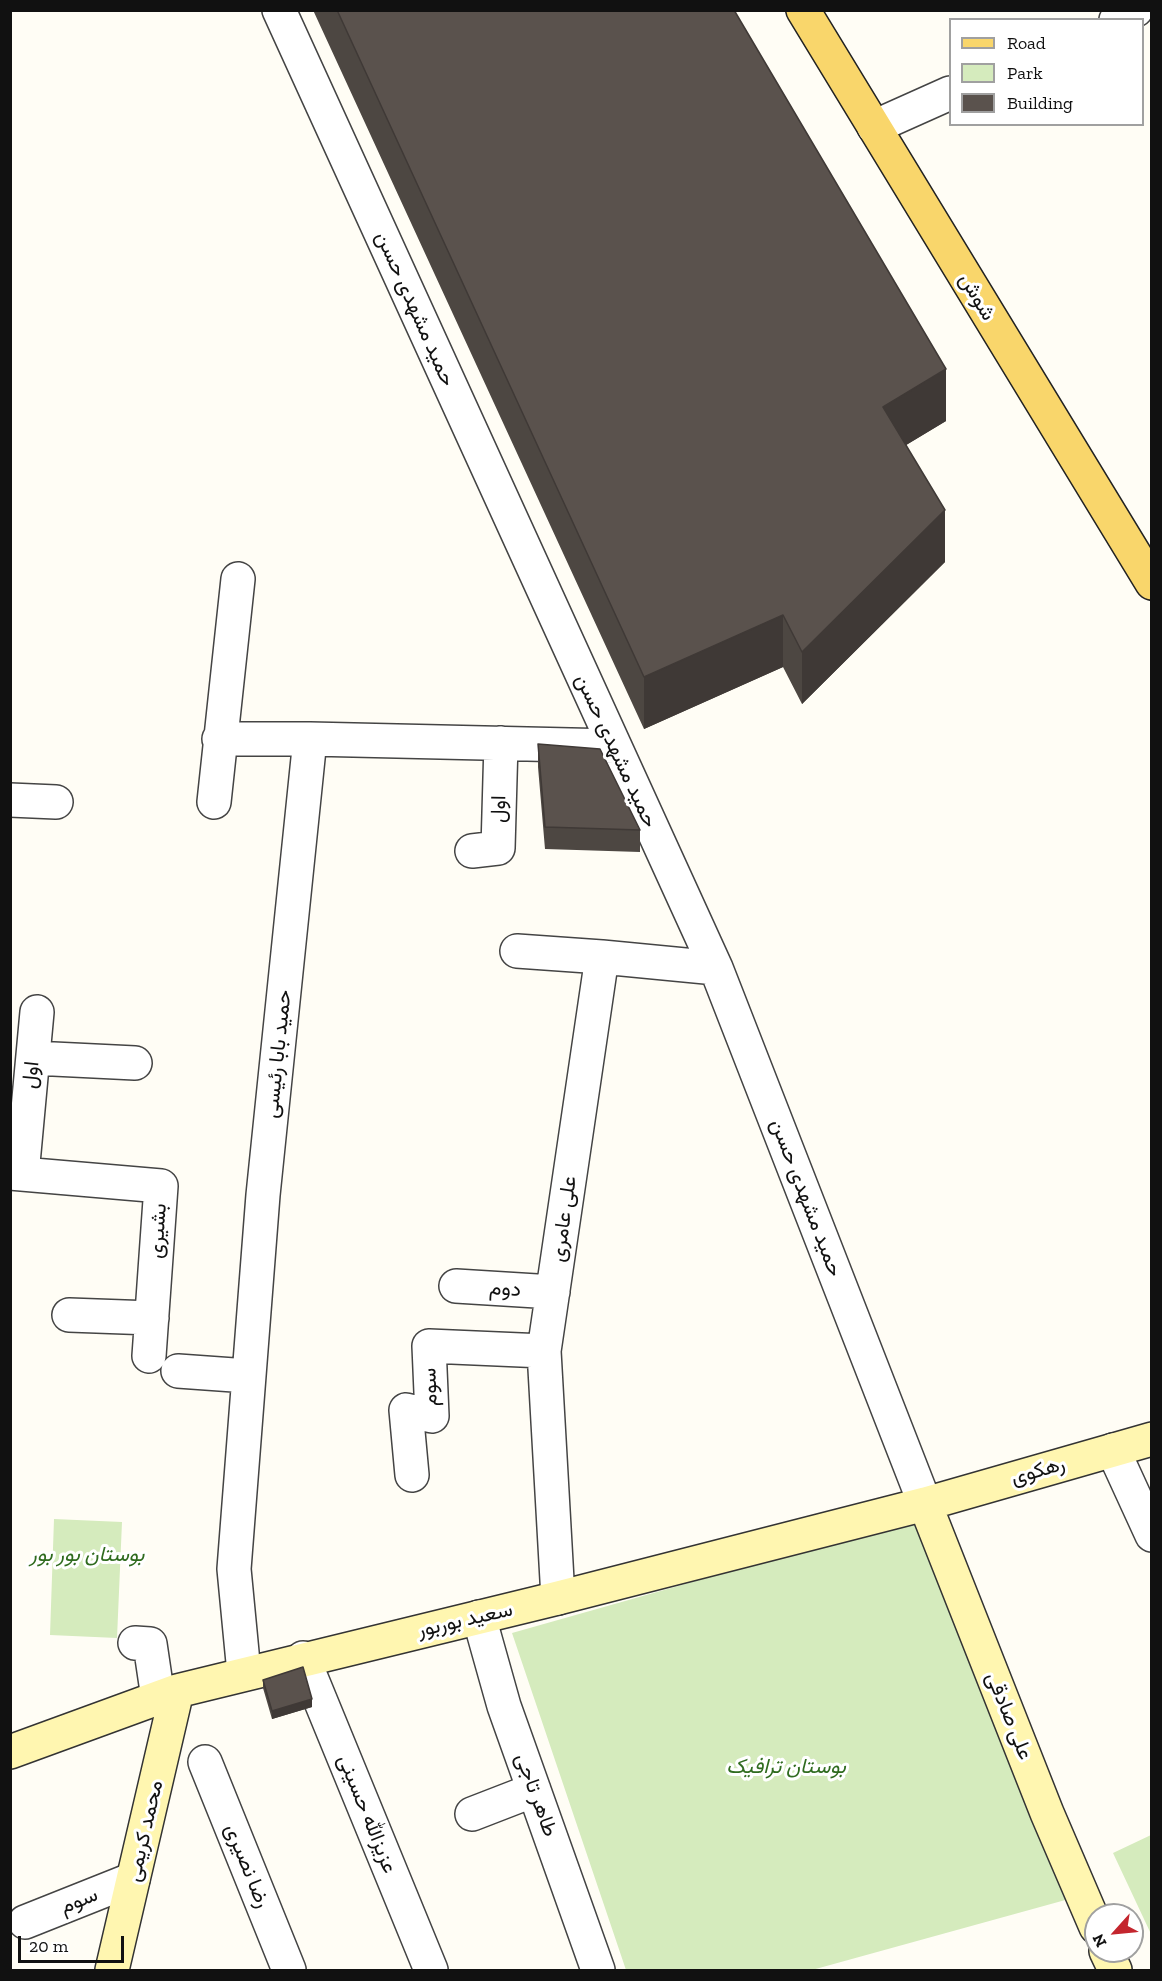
<!DOCTYPE html>
<meta charset="utf-8">
<style>
body{margin:0}
#map{position:relative;width:1162px;height:1981px;overflow:hidden;background:#fffdf5;font-family:"Zilla Slab",serif}
canvas{display:block}
.frame{position:absolute;inset:0;border:12px solid #111;pointer-events:none}
.legend{position:absolute;left:949px;top:18px;width:195px;height:108px;box-sizing:border-box;background:#fff;border:2px solid #a0a0a0;margin:0;padding:8px 10px;list-style:none;font-size:18px;color:#111}
.legend li{display:flex;align-items:center;gap:12px;height:30px}
.legend b{width:30px;border:2px solid #a0a0a0}
.north{position:absolute;left:1084px;top:1903px;width:60px;height:60px;box-sizing:border-box;background:#fff;border:2px solid #a0a0a0;border-radius:50%;rotate:243deg;font-size:16px;font-weight:700;line-height:24px;text-align:center;color:#111}
.north::after{content:'';display:block;margin:auto;width:21px;height:27px;background:#c4262e;clip-path:polygon(50% 0,100% 100%,50% 72%,0 100%)}
.scale{position:absolute;left:18px;top:1936px;width:106px;height:27px;box-sizing:border-box;border:3px solid #111;border-top:0;padding-left:8px;font-size:18px;line-height:21px;white-space:nowrap;color:#111;-webkit-text-stroke:4px #fff;paint-order:stroke}
</style>
<div id="map">
<canvas width="1162" height="1981"></canvas>
<div class="frame"></div>
<ul class="legend">
<li><b style="height:8px;background:#f9d66b"></b>Road</li>
<li><b style="height:16px;background:#d5ebbd"></b>Park</li>
<li><b style="height:16px;background:#5a524d"></b>Building</li>
</ul>
<div class="north">N</div>
<div class="scale">20 m</div>
</div>
<script>
const context = document.querySelector('canvas').getContext('2d');
context.lineJoin = 'round';
function fillPath(path, color) {
  context.fillStyle = color;
  context.fill(path, 'evenodd');
}
function toPath(rows) {
  const path = new Path2D();
  for (const r of rows) {
    path.moveTo(r[0], r[1]);
    for (let i = 2; i < r.length; i += 2) path.lineTo(r[i], r[i + 1]);
  }
  return path;
}
function strokePath(path, color, width, dash) {
  context.strokeStyle = color;
  context.lineWidth = width;
  context.lineCap = dash ? 'butt' : 'round';
  context.setLineDash(dash || []);
  context.stroke(path);
}
function write(font, color, halo, rows, align = 'center') {
  context.font = font + ' "Zilla Slab",Vazirmatn,serif';
  context.lineWidth = 6;
  context.setLineDash([]);
  context.textBaseline = 'middle';
  context.strokeStyle = halo;
  context.fillStyle = color;
  for (const [text, x, y, turn = 0] of rows) {
    context.save();
    context.translate(x, y);
    context.rotate((+turn || 0) * Math.PI / 180);
    context.textAlign = isNaN(turn) ? turn : align;
    if (halo) context.strokeText(text, 0, 0);
    context.fillText(text, 0, 0);
    context.restore();
  }
}
const green = toPath([
 [54,1519,122,1522,117,1638,50,1635],
 [915,1519,1069,1899,812,1970,626,1970,512,1633],
 [1151,1835,1151,1934,1113,1853]
]);
const street = toPath([
 [279,10,716,968,925,1504],
 [1116,20,1136,10],
 [874,127,950,93],
 [219,739,310,739],
 [10,800,56,802],
 [214,802,238,579],
 [472,851,498,848,501,743],
 [517,951,602,957],
 [33,1058,135,1063],
 [10,1173,161,1186,149,1356],
 [22,1174,37,1012],
 [456,1286,553,1292],
 [69,1315,152,1318],
 [178,1371,248,1376],
 [1113,1450,1152,1535],
 [412,1475,406,1410,432,1416,429,1346,544,1351],
 [558,1598,544,1351,602,957,716,968],
 [479,1617,504,1706,598,1970],
 [135,1643,150,1644,158,1698],
 [303,1658,431,1970],
 [244,1673,234,1569,263,1195,310,739,614,746],
 [205,1762,289,1970],
 [472,1814,534,1790],
 [25,1922,133,1879]
]);
const secondary = toPath([
 [925,1504,1047,1813,1096,1927],
 [10,1752,177,1691,558,1598,925,1504,1152,1439],
 [1106,1951,1115,1970],
 [112,1970,177,1691]
]);
const primary = toPath([
 [803,10,1152,583]
]);
const wall = toPath([
 [313,10,734,10,946,421,906,445,945,562,802,704,783,667,644,729],
 [538,744,640,830,640,852,545,849,538,767],
 [263,1680,312,1707,272,1719,263,1688]
]);
const shadedWall = toPath([
 [946,369,946,421,883,459,883,407],
 [945,510,945,562,802,704,802,652],
 [783,615,783,667,644,729,644,677],
 [312,1699,312,1707,272,1719,272,1711]
]);
const building = toPath([
 [337,10,734,10,946,369,883,407,945,510,802,652,783,615,644,677,337,10],
 [538,744,600,749,640,830,545,827,538,744],
 [303,1667,312,1699,272,1711,263,1680,303,1667]
]);
const streetNames = [
 ["شوش",977,297,59],
 ["حمید مشهدی حسن",415,309,66],
 ["حمید مشهدی حسن",616,751,65],
 ["اول",499,809,-89],
 ["حمید بابا رئیسی",278,1054,-84],
 ["اول",31,1075,-84],
 ["حمید مشهدی حسن",806,1198,69],
 ["علی عامری",564,1219,-82],
 ["بشیری",158,1231,-86],
 ["دوم",505,1289,4],
 ["سوم",430,1387,-92],
 ["رهکوی",1038,1471,-16],
 ["سعید بوربور",465,1620,-13],
 ["علی صادقی",1009,1716,68],
 ["طاهر تاجی",536,1795,70],
 ["عزیزالله حسینی",367,1814,68],
 ["محمد کریمی",145,1831,-77],
 ["رضا نصیری",247,1866,68],
 ["سوم",79,1901,-22]
];
const parkNames = [
 ["بوستان بور بور",87,1555],
 ["بوستان ترافیک",786,1767]
];
fillPath(green, '#d5ebbd');
strokePath(street, '#444', 36);
strokePath(secondary, '#333', 36);
strokePath(primary, '#222', 36);
strokePath(street, '#fff', 33);
strokePath(secondary, '#fff6b0', 33);
strokePath(primary, '#f9d66b', 33);
fillPath(wall, '#4d4742');
fillPath(shadedWall, '#3f3936');
fillPath(building, '#5a524d');
strokePath(building, '#3f3936', 1.5);
write('21px', '#111', '#fff', streetNames);
write('italic 21px', '#2f6b1f', '#fff', parkNames);
</script>
